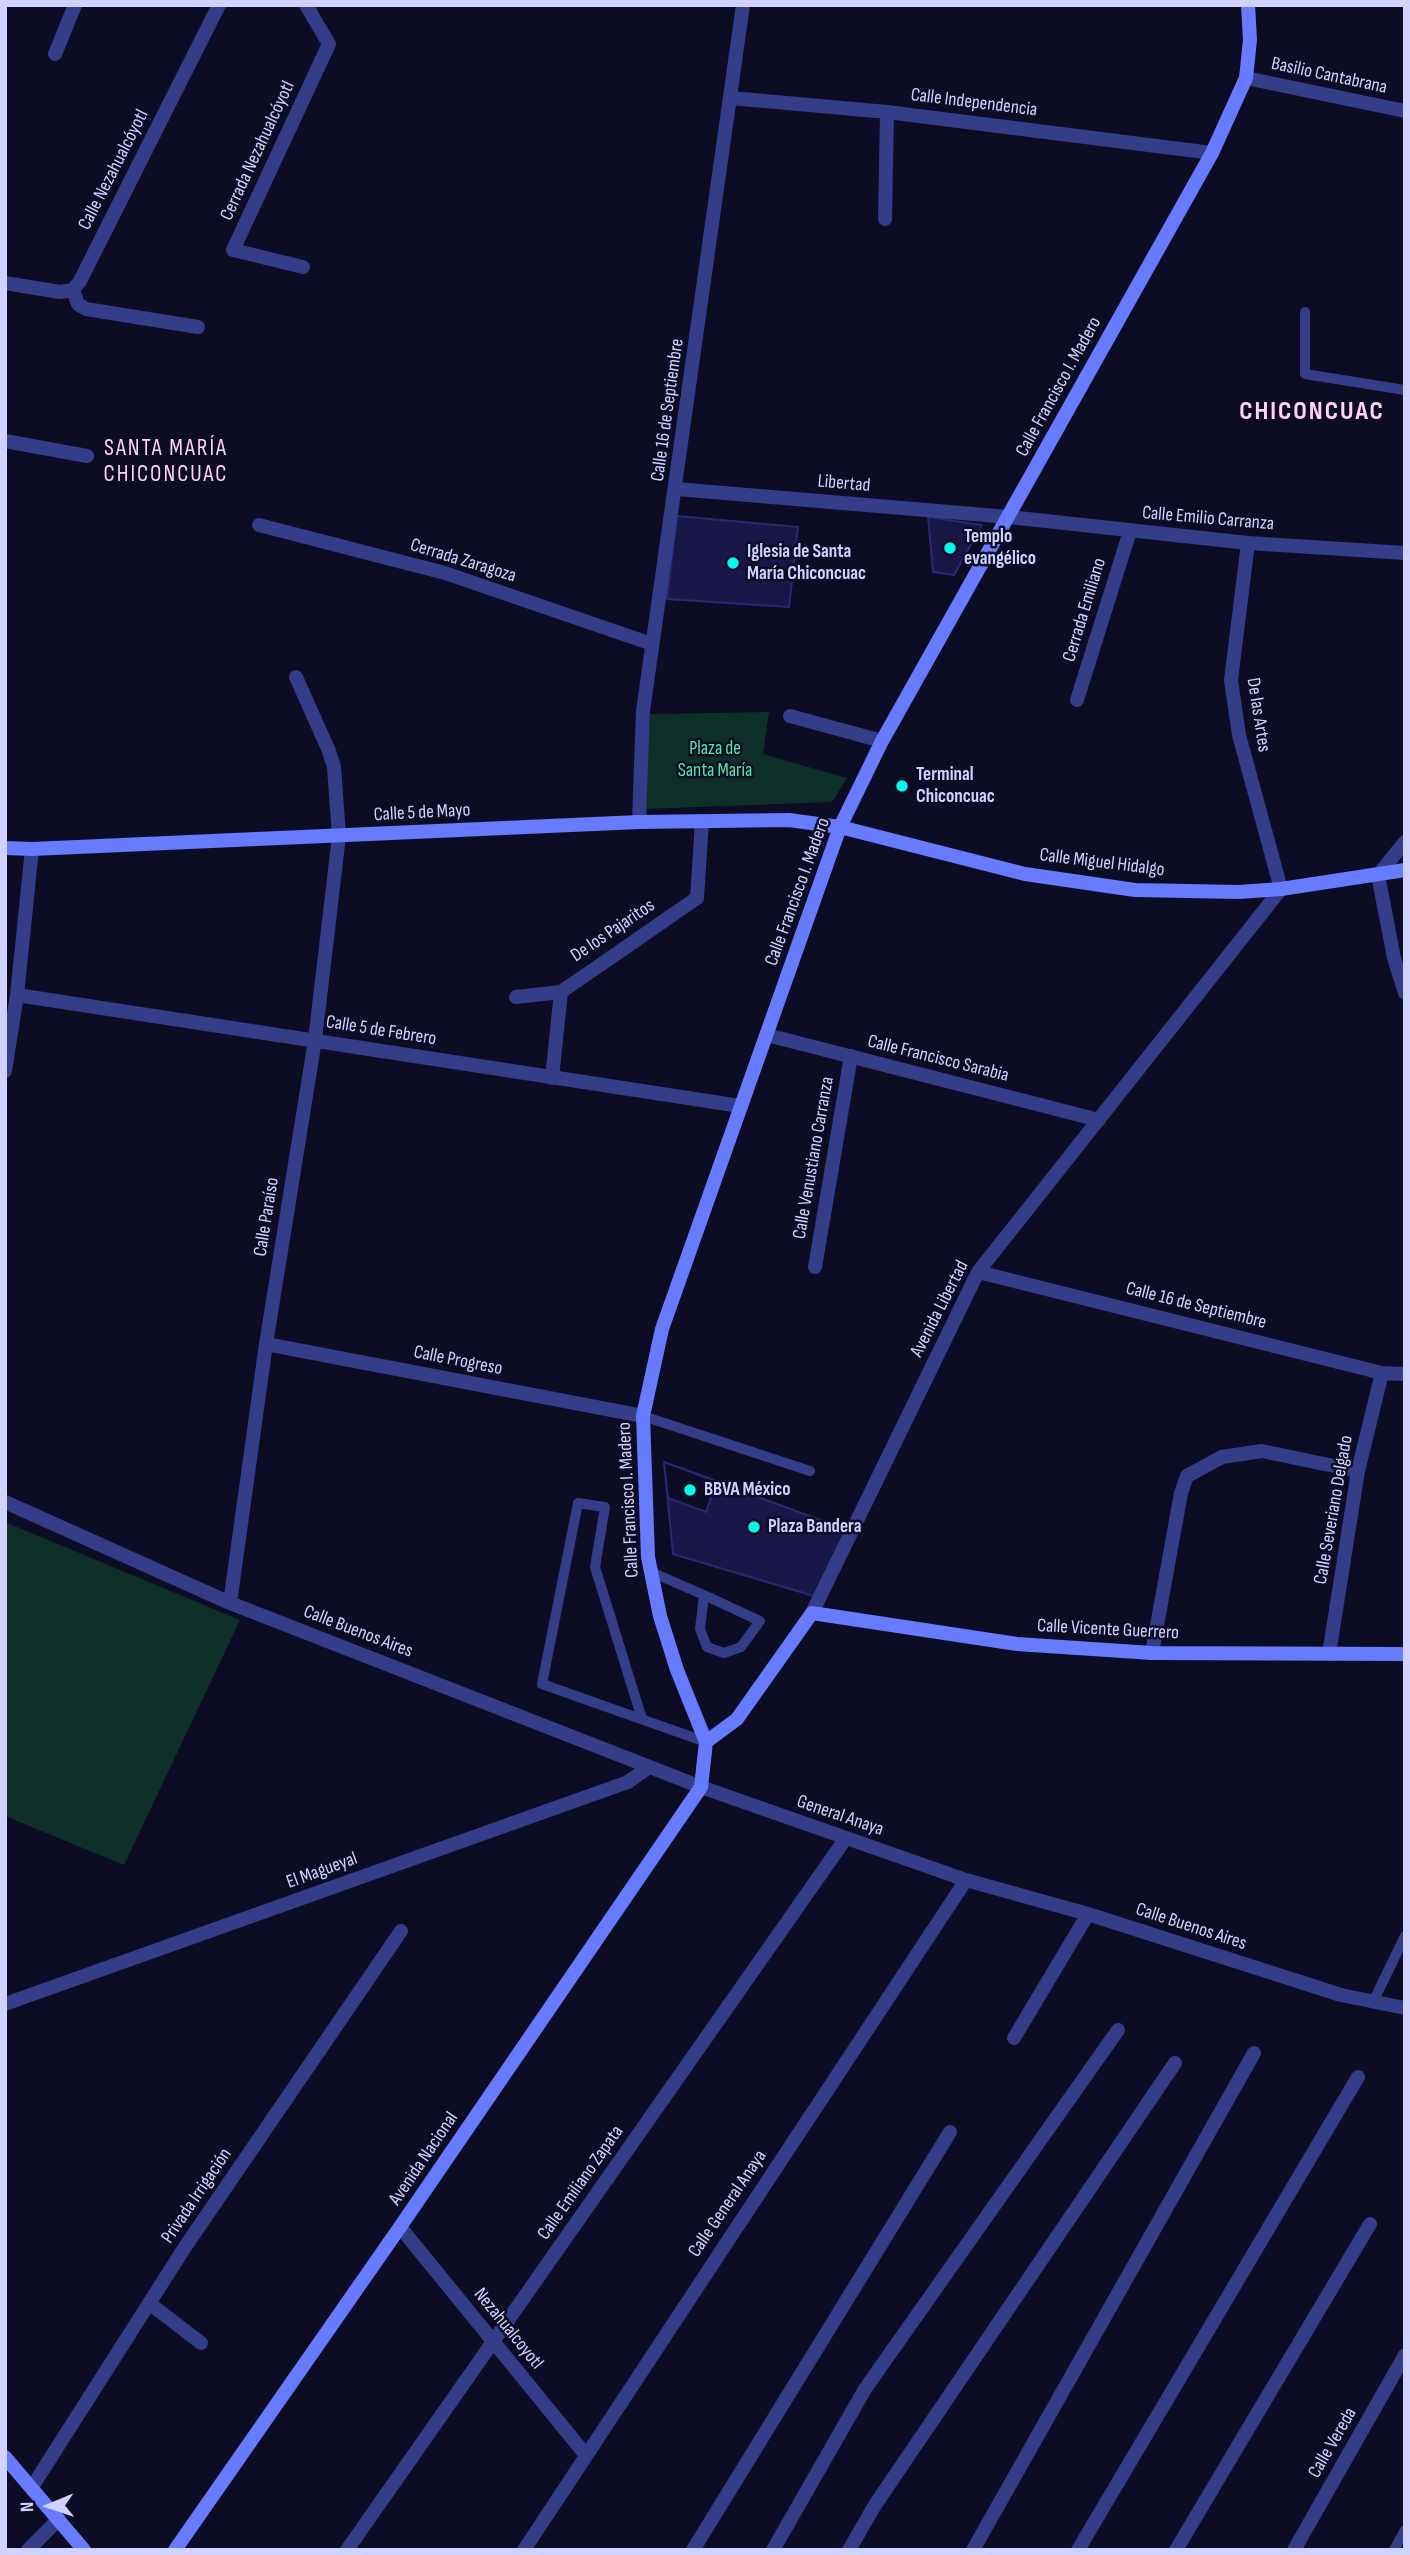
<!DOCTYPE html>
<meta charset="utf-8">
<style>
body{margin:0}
#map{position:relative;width:1410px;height:2555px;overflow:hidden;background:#0d0c25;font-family:"Sofia Sans Condensed",sans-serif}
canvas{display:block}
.frame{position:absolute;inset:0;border:7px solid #d0d2ff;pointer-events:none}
.north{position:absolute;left:14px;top:2471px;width:70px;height:70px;-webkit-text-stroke:5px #0d0c25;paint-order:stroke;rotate:268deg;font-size:19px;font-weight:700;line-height:28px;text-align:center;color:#d0d2ff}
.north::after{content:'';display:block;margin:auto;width:24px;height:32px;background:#d0d2ff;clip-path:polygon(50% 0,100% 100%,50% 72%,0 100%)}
</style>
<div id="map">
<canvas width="1410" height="2555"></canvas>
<div class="frame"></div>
<div class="north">N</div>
</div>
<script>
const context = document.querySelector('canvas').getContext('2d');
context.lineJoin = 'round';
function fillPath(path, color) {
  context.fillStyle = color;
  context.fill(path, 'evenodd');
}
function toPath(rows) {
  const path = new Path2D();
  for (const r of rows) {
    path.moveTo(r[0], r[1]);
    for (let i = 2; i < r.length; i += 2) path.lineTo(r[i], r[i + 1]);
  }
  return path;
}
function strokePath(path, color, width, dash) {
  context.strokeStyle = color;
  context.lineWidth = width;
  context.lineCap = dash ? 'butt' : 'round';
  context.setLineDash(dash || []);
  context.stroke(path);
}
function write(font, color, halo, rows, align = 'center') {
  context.font = font + ' "Sofia Sans Condensed",sans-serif';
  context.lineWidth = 5;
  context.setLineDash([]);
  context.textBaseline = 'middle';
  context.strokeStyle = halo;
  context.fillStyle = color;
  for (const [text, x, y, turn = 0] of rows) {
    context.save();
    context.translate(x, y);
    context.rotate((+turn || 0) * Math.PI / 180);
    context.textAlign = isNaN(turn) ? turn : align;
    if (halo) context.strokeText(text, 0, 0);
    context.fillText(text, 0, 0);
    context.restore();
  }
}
const green = toPath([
 [769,712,763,754,847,778,832,802,645,809,650,714],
 [5,1522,240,1620,124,1865,5,1816]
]);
const building = toPath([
 [677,516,798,527,789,607,667,599,677,516],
 [928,517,982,525,954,575,933,572,928,517],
 [664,1462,847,1530,814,1596,673,1554,664,1462],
 [664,1462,717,1481,706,1512,668,1498,664,1462]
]);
const lane = toPath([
 [1305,312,1305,374,1405,390],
 [643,1416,810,1471],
 [651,1572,704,1595,760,1621,741,1647,724,1653,707,1647,700,1629,704,1595],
 [642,1719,595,1567,605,1507,578,1503,542,1684,706,1742],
 [1374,2000,1405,1936],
 [1394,2550,1405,2530]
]);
const street = toPath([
 [55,54,75,5],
 [1246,78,1405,111],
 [731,98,887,112,1212,153],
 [885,219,887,112],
 [303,267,233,250,329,44,306,5],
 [5,283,60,292,73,290,80,281,219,5],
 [73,290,78,304,86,309,198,327],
 [5,441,87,456],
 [676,489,1009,517,1248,543,1405,553],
 [259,525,445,573,652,644],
 [1077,700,1130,531],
 [790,716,882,741],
 [639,822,643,711,743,5],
 [1405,842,1378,875,1394,958,1405,993],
 [17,995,740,1106],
 [516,997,561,992],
 [767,1035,1099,1120],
 [5,1071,17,995,32,849],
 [552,1078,561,992,697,898,702,822],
 [815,1267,851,1056],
 [978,1272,1382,1373,1405,1374],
 [266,1344,643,1416],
 [5,1502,230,1603,701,1787,966,1880,1088,1914,1341,1995,1405,2008],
 [230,1603,266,1344,315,1040,339,836,334,767,329,751,296,677],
 [812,1613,978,1272,1281,889,1239,735,1231,680,1248,543],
 [1152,1653,1181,1493,1187,1476,1222,1457,1262,1451,1358,1471],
 [1329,1654,1358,1471,1382,1373],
 [5,2004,628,1782,649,1767],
 [1014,2038,1088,1914],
 [400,2227,585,2454],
 [149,2303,201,2343],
 [32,2487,185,2247,401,1931],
 [28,2550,59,2519],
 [347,2550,846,1838],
 [524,2550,966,1880],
 [693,2550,950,2132],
 [773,2550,865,2389,1118,2030],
 [849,2550,875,2505,1175,2063],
 [973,2550,1254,2053],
 [1078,2550,1358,2077],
 [1176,2550,1370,2224],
 [1294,2550,1405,2355]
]);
const secondary = toPath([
 [5,848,32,849,639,822,789,820,840,827,1025,874,1135,890,1239,892,1281,889,1405,870],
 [706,1742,737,1719,812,1613,1017,1644,1152,1653,1405,1654],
 [5,2457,84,2550],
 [175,2550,400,2227,701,1787,706,1742,677,1670,660,1616,648,1557,643,1416,662,1329,840,827,882,741,1212,153,1246,78,1250,40,1248,5]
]);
const markers = [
 [950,548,7,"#00fbec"],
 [733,563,7,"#00fbec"],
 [902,786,7,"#00fbec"],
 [690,1490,7,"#00fbec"],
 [754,1527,7,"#00fbec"]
];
const streetNames = [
 ["Basilio Cantabrana",1329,76,12],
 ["Calle Independencia",974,103,7],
 ["Cerrada Nezahualcóyotl",258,151,-65],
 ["Calle Nezahualcóyotl",114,170,-63],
 ["Calle Francisco I. Madero",1059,387,-61],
 ["Calle 16 de Septiembre",668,410,-82],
 ["Libertad",844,484,5],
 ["Calle Emilio Carranza",1208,519,5],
 ["Cerrada Zaragoza",463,561,17],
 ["Cerrada Emiliano",1085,610,-73],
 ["De las Artes",1258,715,81],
 ["Calle 5 de Mayo",422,813,-3],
 ["Calle Miguel Hidalgo",1102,863,7],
 ["Calle Francisco I. Madero",798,892,-70],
 ["De los Pajaritos",613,931,-34],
 ["Calle 5 de Febrero",381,1031,9],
 ["Calle Francisco Sarabia",938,1059,14],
 ["Calle Venustiano Carranza",814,1158,-80],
 ["Calle Paraíso",267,1217,-81],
 ["Calle 16 de Septiembre",1196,1306,14],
 ["Avenida Libertad",940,1309,-63],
 ["Calle Progreso",458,1361,11],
 ["Calle Francisco I. Madero",629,1500,-93],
 ["Calle Severiano Delgado",1334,1510,-80],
 ["Calle Vicente Guerrero",1108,1630,3],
 ["Calle Buenos Aires",358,1632,21],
 ["General Anaya",840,1816,19],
 ["El Magueyal",322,1871,-20],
 ["Calle Buenos Aires",1191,1927,18],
 ["Avenida Nacional",424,2159,-56],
 ["Calle Emiliano Zapata",581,2183,-55],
 ["Privada Irrigación",197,2196,-56],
 ["Calle General Anaya",728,2204,-56],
 ["Nezahualcoyotl",508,2329,51],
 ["Calle Vereda",1333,2443,-60]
];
const poiNames = [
 ["Templo",964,537],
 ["evangélico",964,559],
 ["Iglesia de Santa",747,552],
 ["María Chiconcuac",747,574],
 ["Terminal",916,775],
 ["Chiconcuac",916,797],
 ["BBVA México",704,1490],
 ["Plaza Bandera",768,1527]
];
const parkNames = [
 ["Plaza de",715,749],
 ["Santa María",715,771]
];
const quarterNames = [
 ["SANTA MARÍA",166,449],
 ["CHICONCUAC",166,475]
];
const districtNames = [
 ["CHICONCUAC",1312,412]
];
fillPath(green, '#0f2f29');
fillPath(building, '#191747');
strokePath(building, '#2a2775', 2);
strokePath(lane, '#333d88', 10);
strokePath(street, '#333d88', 14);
strokePath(secondary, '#677bff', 14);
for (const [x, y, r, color] of markers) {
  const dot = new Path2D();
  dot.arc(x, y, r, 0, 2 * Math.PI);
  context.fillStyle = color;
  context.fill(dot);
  strokePath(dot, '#0d0c25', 2.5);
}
write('19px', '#d0d2ff', '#0d0c25', streetNames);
write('bold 19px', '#d0d2ff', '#0d0c25', poiNames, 'left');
write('19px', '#51eaab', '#0d0c25', parkNames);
context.letterSpacing = '2px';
write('23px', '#ffd2f6', '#0d0c25', quarterNames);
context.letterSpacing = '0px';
context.letterSpacing = '2px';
write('bold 26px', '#ffd2f6', '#0d0c25', districtNames);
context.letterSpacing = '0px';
</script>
